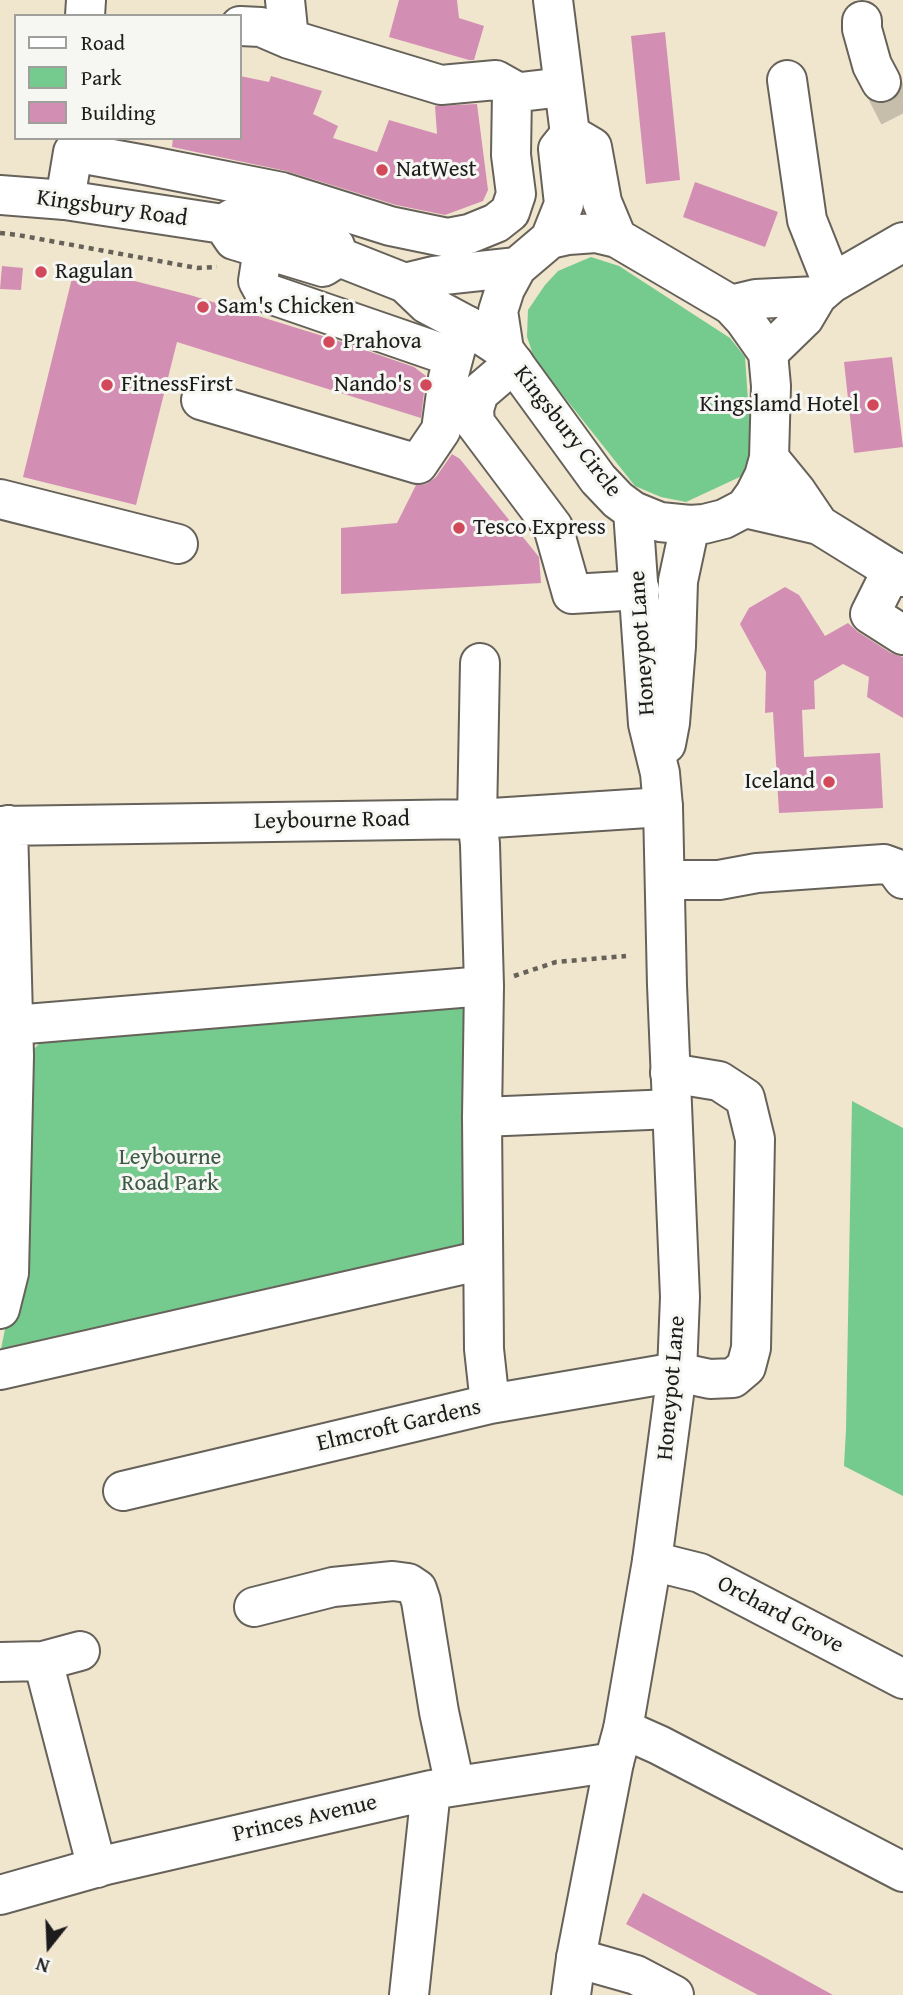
<!DOCTYPE html>
<style>
body{margin:0}
#map{position:relative;width:903px;height:1995px;overflow:hidden;background:#f0e5cd;font-family:"Gentium Book Plus",serif}
canvas{display:block}
.legend{position:absolute;left:14px;top:14px;width:228px;height:126px;box-sizing:border-box;background:#f6f6f2;border:2px solid #9f9f9c;margin:0;padding:9px 12px;list-style:none;font-size:21px;color:#1c1c1c}
.legend li{display:flex;align-items:center;gap:14px;height:35px}
.legend b{width:35px;border:2px solid #9f9f9c}
.north{position:absolute;left:14px;top:1911px;width:70px;height:70px;-webkit-text-stroke:5px #f6f6f2;paint-order:stroke;rotate:198deg;font-size:19px;font-weight:700;line-height:28px;text-align:center;color:#1c1c1c}
.north::after{content:'';display:block;margin:auto;width:24px;height:32px;background:#1c1c1c;clip-path:polygon(50% 0,100% 100%,50% 72%,0 100%)}
</style>
<div id="map">
<canvas width="903" height="1995"></canvas>
<ul class="legend">
<li><b style="height:9px;background:#fff"></b>Road</li>
<li><b style="height:19px;background:#75ca8e"></b>Park</li>
<li><b style="height:19px;background:#d38fb3"></b>Building</li>
</ul>
<div class="north">N</div>
</div>
<script>
const context = document.querySelector('canvas').getContext('2d');
context.lineJoin = 'round';
function fillPath(path, color) {
  context.fillStyle = color;
  context.fill(path, 'evenodd');
}
function toPath(rows) {
  const path = new Path2D();
  for (const r of rows) {
    path.moveTo(r[0], r[1]);
    for (let i = 2; i < r.length; i += 2) path.lineTo(r[i], r[i + 1]);
  }
  return path;
}
function strokePath(path, color, width, dash) {
  context.strokeStyle = color;
  context.lineWidth = width;
  context.lineCap = dash ? 'butt' : 'round';
  context.setLineDash(dash || []);
  context.stroke(path);
}
function write(font, color, halo, rows, align = 'center') {
  context.font = font + ' "Gentium Book Plus",serif';
  context.lineWidth = 6;
  context.setLineDash([]);
  context.textBaseline = 'middle';
  context.strokeStyle = halo;
  context.fillStyle = color;
  for (const [text, x, y, turn = 0] of rows) {
    context.save();
    context.translate(x, y);
    context.rotate((+turn || 0) * Math.PI / 180);
    context.textAlign = isNaN(turn) ? turn : align;
    if (halo) context.strokeText(text, 0, 0);
    context.fillText(text, 0, 0);
    context.restore();
  }
}
const green = toPath([
 [591,257,619,266,730,338,745,357,752,457,744,475,686,502,661,497,635,486,535,360,527,337,528,310,545,285,558,271],
 [469,1000,470,1254,0,1354,17,1270,24,1059,51,1032],
 [852,1101,903,1128,903,1496,844,1466,846,1430]
]);
const building = toPath([
 [399,0,457,0,459,18,484,26,474,60,469,60,389,37],
 [665,32,680,180,646,184,631,36],
 [240,76,269,82,271,76,322,91,313,114,338,126,333,138,377,152,389,120,437,134,435,106,477,104,488,190,483,201,445,215,396,205,286,171,172,147,173,138,240,138],
 [695,182,778,212,765,247,683,217],
 [2,266,23,268,21,290,0,289],
 [75,266,190,295,339,341,414,367,426,376,421,418,177,342,136,505,23,477],
 [892,357,903,447,854,453,844,362],
 [452,454,460,459,539,557,541,583,341,594,341,528,397,523,416,485,426,484,436,477],
 [785,587,799,595,825,636,848,623,858,632,891,653,903,657,903,718,867,697,869,677,843,664,814,681,815,709,802,710,804,757,880,753,883,808,779,813,773,712,765,713,766,672,740,624,749,608],
 [643,1893,764,1957,833,1995,758,1995,726,1978,626,1924]
]);
const minorTunnel = toPath([
 [881,82,903,125]
]);
const path = toPath([
 [0,233,18,235,197,268,217,267],
 [514,976,556,962,626,956]
]);
const minor = toPath([
 [285,0,289,39],
 [85,16,86,0],
 [862,21,862,29,872,65,881,82],
 [240,26,261,27,289,39,441,85,496,80,512,89,512,93],
 [787,80,807,220,832,283],
 [65,200,73,152,145,165,282,192,390,226,448,238,469,234,496,223,510,212,516,194,511,155,512,93,563,87],
 [263,249,258,281,264,292,444,354,456,348],
 [731,305,756,299,817,296],
 [768,353,804,318,817,296,832,283,903,242],
 [514,363,479,393,474,409,475,423,553,527,572,594,640,590],
 [201,400,418,464,441,430,448,378,456,348,468,326],
 [0,499,178,544],
 [892,570,870,614,903,635],
 [480,663,477,819,480,844,484,986,482,1117,484,1349,490,1404],
 [0,826,477,819,663,807],
 [665,880,719,880,757,873,884,864,895,868,903,879],
 [14,1025,484,986],
 [482,1117,672,1109],
 [0,1309,9,1273,14,1056,8,825],
 [0,1370,483,1260],
 [123,1491,490,1404,677,1372,710,1379,733,1378,746,1367,751,1348,755,1139,745,1098,719,1081,670,1073],
 [652,1561,700,1573,903,1679],
 [254,1607,333,1587,393,1581,408,1583,417,1589,421,1601,439,1712,455,1786],
 [43,1661,97,1868],
 [0,1662,43,1661,80,1651],
 [623,1729,659,1745,903,1872],
 [0,1895,106,1865,431,1790,614,1762],
 [576,1958,636,1975,674,1995],
 [409,1995,431,1790]
]);
const major = toPath([
 [553,0,570,134,592,147,602,202,617,238],
 [0,195,65,200,223,224,233,218,245,216,328,239,335,246,339,257,405,283,427,304,468,326,504,350],
 [223,224,234,240,323,267,339,257],
 [596,233,617,238,731,305,744,319,768,353,771,386,769,458,764,476,755,494,745,508,724,519,704,524,690,525,660,522,633,511,618,500,598,479,504,350,498,311,505,289,517,267,550,239,568,235,596,233],
 [550,239,564,204,558,149,570,134],
 [405,283,434,276,517,267],
 [769,458,796,491,819,525],
 [745,508,819,525,903,577],
 [666,744,670,723,676,646,678,581,690,525],
 [571,1995,576,1958,614,1762,623,1729,652,1561,677,1372,680,1297,667,985,663,807,660,773,648,724,633,511]
]);
const markers = [
 [382,170,7,"#d1495b"],
 [41,272,7,"#d1495b"],
 [203,307,7,"#d1495b"],
 [329,342,7,"#d1495b"],
 [107,385,7,"#d1495b"],
 [426,385,7,"#d1495b"],
 [873,405,7,"#d1495b"],
 [459,528,7,"#d1495b"],
 [829,782,7,"#d1495b"]
];
const poiNames = [
 ["NatWest",396,170],
 ["Ragulan",55,272],
 ["Sam's Chicken",217,307],
 ["Prahova",343,342],
 ["FitnessFirst",121,385],
 ["Nando's",412,385,"right"],
 ["Kingslamd Hotel",859,405,"right"],
 ["Tesco Express",473,528],
 ["Iceland",815,782,"right"]
];
const streetNames = [
 ["Kingsbury Road",112,209,8],
 ["Kingsbury Circle",567,432,52],
 ["Honeypot Lane",643,643,-94],
 ["Leybourne Road",332,821,-1],
 ["Honeypot Lane",672,1388,-85],
 ["Elmcroft Gardens",399,1426,-13],
 ["Orchard Grove",780,1615,28],
 ["Princes Avenue",305,1819,-13]
];
const parkNames = [
 ["Leybourne",170,1158],
 ["Road Park",170,1184]
];
fillPath(green, '#75ca8e');
fillPath(building, '#d38fb3');
strokePath(minorTunnel, '#c6bdaa', 38, [38, 19]);
strokePath(minor, '#66625a', 42);
strokePath(major, '#66625a', 42);
strokePath(path, '#66625a', 4.5, [5, 5]);
strokePath(minor, '#fff', 38);
strokePath(major, '#fff', 38);
for (const [x, y, r, color] of markers) {
  const dot = new Path2D();
  dot.arc(x, y, r, 0, 2 * Math.PI);
  context.fillStyle = color;
  context.fill(dot);
  strokePath(dot, '#f6f6f2', 2.5);
}
write('23px', '#1c1c1c', '#f6f6f2', poiNames, 'left');
write('23px', '#1c1c1c', '#f6f6f2', streetNames);
write('23px', '#3b5944', '#f6f6f2', parkNames);
</script>
